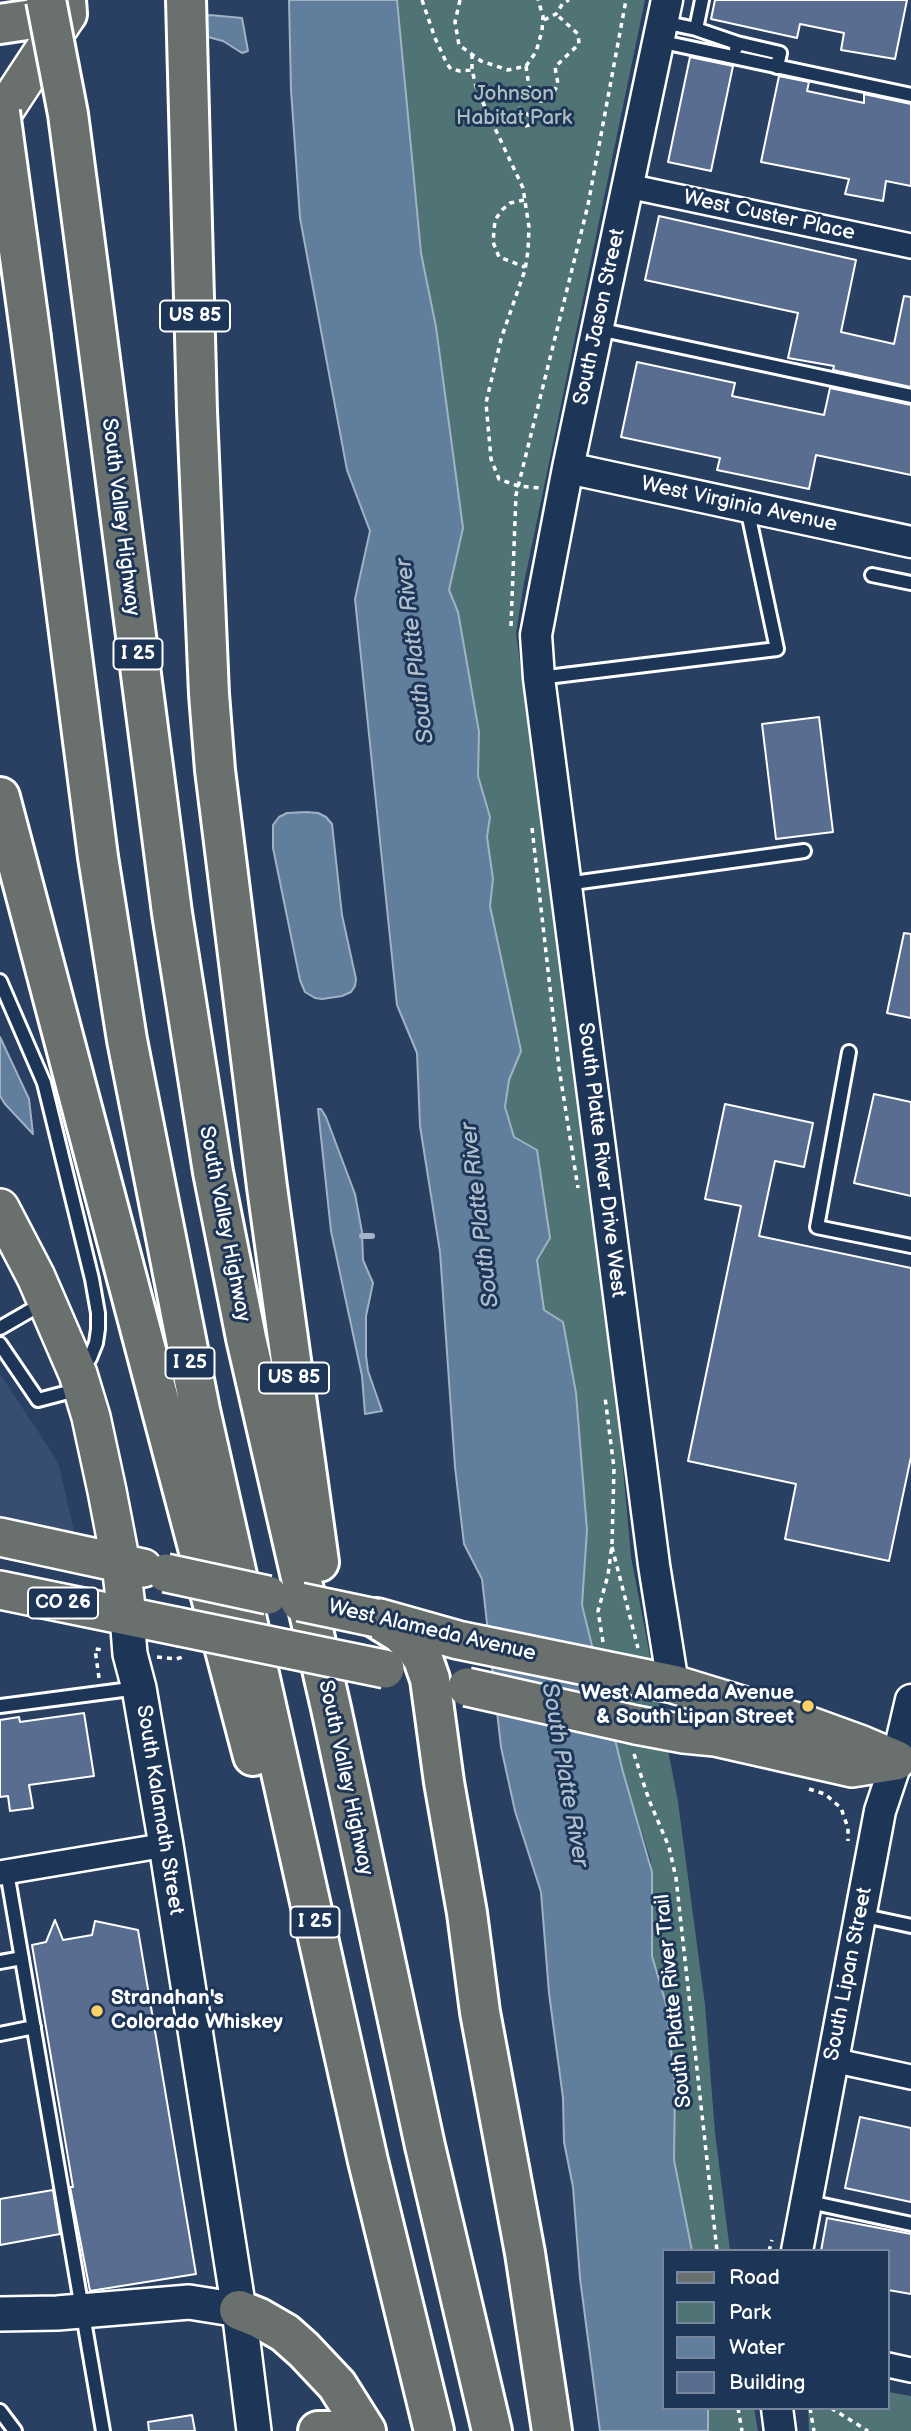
<!DOCTYPE html>
<style>
body{margin:0}
#map{position:relative;width:911px;height:2431px;overflow:hidden;background:#294062;font-family:"Balsamiq Sans",sans-serif}
canvas{display:block}
.legend{position:absolute;left:662px;top:2249px;width:228px;height:161px;box-sizing:border-box;background:#1d3557;border:2px solid #77869a;margin:0;padding:9px 12px;list-style:none;font-size:21px;color:#fff}
.legend li{display:flex;align-items:center;gap:14px;height:35px}
.legend b{width:35px;border:2px solid #77869a}
</style>
<div id="map">
<canvas width="911" height="2431"></canvas>
<ul class="legend">
<li><b style="height:9px;background:#6a706d"></b>Road</li>
<li><b style="height:19px;background:#507475"></b>Park</li>
<li><b style="height:19px;background:#627e9d"></b>Water</li>
<li><b style="height:19px;background:#586d90"></b>Building</li>
</ul>
</div>
<script>
const context = document.querySelector('canvas').getContext('2d');
context.lineJoin = 'round';
function fillPath(path, color) {
  context.fillStyle = color;
  context.fill(path, 'evenodd');
}
function toPath(rows) {
  const path = new Path2D();
  for (const r of rows) {
    path.moveTo(r[0], r[1]);
    for (let i = 2; i < r.length; i += 2) path.lineTo(r[i], r[i + 1]);
  }
  return path;
}
function strokePath(path, color, width, dash) {
  context.strokeStyle = color;
  context.lineWidth = width;
  context.lineCap = dash ? 'butt' : 'round';
  context.setLineDash(dash || []);
  context.stroke(path);
}
function write(font, color, halo, rows, align = 'center') {
  context.font = font + ' "Balsamiq Sans",sans-serif';
  context.lineWidth = 6;
  context.setLineDash([]);
  context.textBaseline = 'middle';
  context.strokeStyle = halo;
  context.fillStyle = color;
  for (const [text, x, y, turn = 0] of rows) {
    context.save();
    context.translate(x, y);
    context.rotate((+turn || 0) * Math.PI / 180);
    context.textAlign = isNaN(turn) ? turn : align;
    if (halo) context.strokeText(text, 0, 0);
    context.fillText(text, 0, 0);
    context.restore();
  }
}
const built = toPath([
 [0,1374,58,1462,75,1535,0,1517]
]);
const green = toPath([
 [397,0,645,0,524,583,516,633,612,1346,631,1557,678,1802,705,2005,715,2133,730,2251,692,2251,674,2160,675,2086,666,2004,652,1956,651,1861,623,1772,582,1605,587,1530,576,1393,563,1322,544,1310,537,1260,550,1238,537,1150,514,1137,505,1107,509,1080,521,1051,490,906,493,879,487,837,490,817,478,776,479,732,458,612,449,590,463,527,436,327,421,253],
 [888,2392,911,2396,911,2431,809,2431,808,2408,888,2408],
 [708,2408,754,2408,758,2431,708,2431]
]);
const water = toPath([
 [289,0,397,0,421,253,436,327,463,528,449,590,458,612,479,732,478,776,490,817,487,837,493,879,490,906,521,1051,509,1080,505,1107,514,1137,537,1150,550,1238,537,1260,544,1310,563,1322,576,1393,587,1530,582,1605,623,1772,652,1872,652,1956,666,2004,675,2086,674,2160,692,2251,664,2251,664,2408,708,2408,708,2431,600,2431,580,2278,573,2187,564,2142,563,2098,549,1993,541,1892,515,1811,501,1747,482,1579,464,1544,455,1467,440,1252,420,1126,417,1053,397,1005,355,599,370,531,347,470,300,218,291,90,289,0],
 [210,15,242,18,248,51,242,53,223,41,208,37,204,22,206,16,210,15],
 [306,812,318,813,326,817,332,824,342,915,356,979,355,986,351,992,342,996,322,999,315,998,305,992,300,980,273,848,273,825,279,817,287,813,306,812],
 [0,1037,29,1099,33,1134,5,1104,0,1096,0,1037],
 [318,1109,321,1109,326,1117,355,1194,362,1232,363,1260,373,1283,366,1316,366,1356,368,1371,382,1411,365,1414,362,1376,331,1231,318,1109]
]);
const stream = toPath([
 [362,1236,372,1236]
]);
const building = toPath([
 [715,0,907,0,895,59,841,50,844,33,800,24,797,38,711,19,715,0],
 [690,57,733,66,711,171,668,162,690,57],
 [779,76,809,82,807,91,864,103,864,94,911,104,911,186,886,181,883,201,845,194,849,179,761,162,779,76],
 [659,216,856,260,841,332,894,344,904,296,911,297,911,387,833,370,834,366,788,358,798,313,645,280,659,216],
 [637,362,735,383,732,396,824,415,830,388,911,405,911,475,816,455,809,489,717,470,720,458,621,437,637,362],
 [819,717,833,832,776,839,762,724,819,717],
 [904,933,911,934,911,1018,887,1013,904,933],
 [874,1094,911,1102,911,1196,854,1183,874,1094],
 [725,1104,813,1123,804,1167,775,1161,759,1236,911,1268,911,1457,889,1561,785,1539,796,1484,688,1461,741,1206,705,1199,725,1104],
 [84,1713,94,1776,29,1785,33,1808,10,1811,8,1796,0,1797,0,1720,19,1717,20,1722,84,1713],
 [55,1920,63,1940,92,1935,95,1921,138,1930,196,2274,90,2291,70,2187,73,2187,32,1945,46,1942,55,1920],
 [860,2117,911,2128,911,2202,845,2188,860,2117],
 [53,2190,60,2234,0,2245,0,2199,53,2190],
 [827,2218,911,2234,911,2294,888,2290,888,2251,821,2251,827,2218],
 [192,2415,195,2431,149,2431,148,2422,192,2415]
]);
const path = toPath([
 [422,0,435,38,447,64,451,69,460,71,472,70],
 [460,0,455,22,459,45,481,61,508,70,526,66,536,52,542,31,543,16,538,0],
 [544,20,556,14,563,3,569,0],
 [472,54,472,70,477,90,523,188,529,227,528,251,525,270,501,339,486,403,491,459,499,479,518,486,540,488],
 [526,66,530,94,540,101,549,101,558,84,555,67,579,44,578,34,556,14],
 [525,126,534,124,535,119,520,110,520,104,527,90],
 [524,200,510,203,502,210,495,220,493,242,499,257,525,267],
 [511,626,516,495,588,205,626,0],
 [532,828,559,1068,578,1188],
 [612,1547,638,1648],
 [603,1642,598,1611,608,1575,612,1545,614,1468,605,1397],
 [157,1657,176,1659,183,1657],
 [99,1678,95,1649,104,1650],
 [634,1754,649,1800,669,1847,676,1878,717,2251],
 [809,1789,825,1794,841,1808,848,1828,848,1841],
 [769,2251,772,2240],
 [738,2408,742,2431],
 [810,2408,814,2431],
 [831,2408,868,2431]
]);
const service = toPath([
 [663,22,696,29,702,0],
 [696,29,737,43,736,48],
 [658,41,911,95],
 [737,43,780,53,777,67],
 [598,329,911,396],
 [872,575,911,583],
 [539,678,777,649,747,508],
 [566,884,804,851],
 [0,981,44,1083,92,1279,98,1313,98,1329,96,1343,90,1358,82,1368],
 [849,1052,817,1227,911,1246],
 [0,1328,45,1302],
 [0,1344,38,1400,80,1389],
 [0,1706,138,1688],
 [7,1872,103,2431],
 [860,1915,911,1926],
 [0,1962,22,1958],
 [0,2034,34,2027],
 [805,2201,911,2224],
 [0,2411,15,2431]
]);
const minor = toPath([
 [628,186,911,246],
 [0,1873,166,1845],
 [832,2060,911,2077],
 [888,2365,911,2370]
]);
const tertiary = toPath([
 [667,0,568,468,536,635,539,678,654,1565,673,1684],
 [568,468,911,542],
 [797,2251,880,1811,897,1760,911,1700],
 [777,2408,780,2431]
]);
const secondary = toPath([
 [127,1616,130,1654,139,1688,166,1845,239,2310,254,2431],
 [0,2314,57,2313,189,2302,239,2310]
]);
const primary = toPath([
 [0,117,65,18],
 [0,1208,36,1277,78,1374,91,1417,107,1491,121,1564,127,1616],
 [0,1537,143,1568],
 [0,1590,180,1627],
 [380,1618,458,1640,673,1684,807,1725,862,1745,897,1760],
 [636,1725,684,1734,715,1737,852,1768,896,1761]
]);
const motorway = toPath([
 [186,0,197,411,209,694,215,770,267,1187,319,1562],
 [0,24,67,14,66,0],
 [89,274,172,913,213,1172,246,1338,331,1708,425,2146,492,2431],
 [31,338,98,857,127,1040,200,1410,368,2161,434,2431],
 [0,797,253,1756],
 [376,1618,400,1633,415,1647,423,1659,430,1679,444,1782,467,1913,480,2012,525,2253,552,2431],
 [239,2310,259,2318,285,2333,304,2350,337,2385,366,2431],
 [318,2431,337,2431]
]);
const primaryBridge = toPath([
 [166,1573,268,1595],
 [300,1602,376,1618],
 [180,1627,385,1669],
 [467,1687,636,1725]
]);
const motorwayBridge = toPath([
 [46,0,68,114,89,274],
 [0,112,31,338]
]);
const markers = [
 [808,1706,7,"#ffd166"],
 [97,2011,7,"#ffd166"]
];
const shields = [
 [195,316,70],
 [138,654,49],
 [190,1363,49],
 [294,1378,70],
 [63,1603,70],
 [315,1922,49]
];
const shieldNames = [
 ["US 85",195,316],
 ["I 25",138,654],
 ["I 25",190,1363],
 ["US 85",294,1378],
 ["CO 26",63,1603],
 ["I 25",315,1922]
];
const parkNames = [
 ["Johnson",514,95],
 ["Habitat Park",514,119]
];
const streetNames = [
 ["West Custer Place",769,216,12],
 ["South Jason Street",600,317,-78],
 ["West Virginia Avenue",739,505,12],
 ["South Valley Highway",120,517,83],
 ["South Platte River Drive West",601,1160,83],
 ["South Valley Highway",224,1224,79],
 ["West Alameda Avenue",432,1631,13],
 ["South Valley Highway",345,1778,78],
 ["South Kalamath Street",159,1810,81],
 ["South Lipan Street",849,1974,-79],
 ["South Platte River Trail",674,2001,-96]
];
const poiNames = [
 ["West Alameda Avenue",794,1694],
 ["& South Lipan Street",794,1718],
 ["Stranahan's",111,1999,"left"],
 ["Colorado Whiskey",111,2023,"left"]
];
const waterNames = [
 ["South Platte River",416,651,-97],
 ["South Platte River",481,1215,-97],
 ["South Platte River",564,1775,80]
];
fillPath(built, '#374e70');
fillPath(green, '#507475');
fillPath(water, '#627e9d');
strokePath(water, '#a1b2c4', 2);
strokePath(stream, '#a1b2c4', 6);
fillPath(building, '#586d90');
strokePath(building, '#fff', 2);
strokePath(service, '#fff', 18);
strokePath(minor, '#fff', 28);
strokePath(tertiary, '#fff', 35);
strokePath(secondary, '#fff', 38);
strokePath(primary, '#fff', 42);
strokePath(motorway, '#fff', 44);
strokePath(path, '#fff', 3.5, [5, 5]);
strokePath(service, '#1d3557', 12);
strokePath(minor, '#1d3557', 23);
strokePath(tertiary, '#1d3557', 30);
strokePath(secondary, '#1d3557', 33);
strokePath(primary, '#6a706d', 37);
strokePath(motorway, '#6a706d', 38);
strokePath(primaryBridge, '#fff', 42, []);
strokePath(motorwayBridge, '#fff', 44, []);
strokePath(primaryBridge, '#6a706d', 37);
strokePath(motorwayBridge, '#6a706d', 38);
for (const [x, y, r, color] of markers) {
  const dot = new Path2D();
  dot.arc(x, y, r, 0, 2 * Math.PI);
  context.fillStyle = color;
  context.fill(dot);
  strokePath(dot, '#1d3557', 2.5);
}
for (const [x, y, w] of shields) {
  const box = new Path2D();
  box.roundRect(x - w / 2, y - 15.5, w, 31, 5);
  context.fillStyle = '#1d3557';
  context.fill(box);
  strokePath(box, '#fff', 2);
}
write('bold 19px', '#fff', null, shieldNames);
write('21px', '#b0c0c1', '#1d3557', parkNames);
write('21px', '#fff', '#1d3557', streetNames);
write('bold 21px', '#fff', '#1d3557', poiNames, 'right');
write('italic 23px', '#b0bece', '#1d3557', waterNames);
</script>
